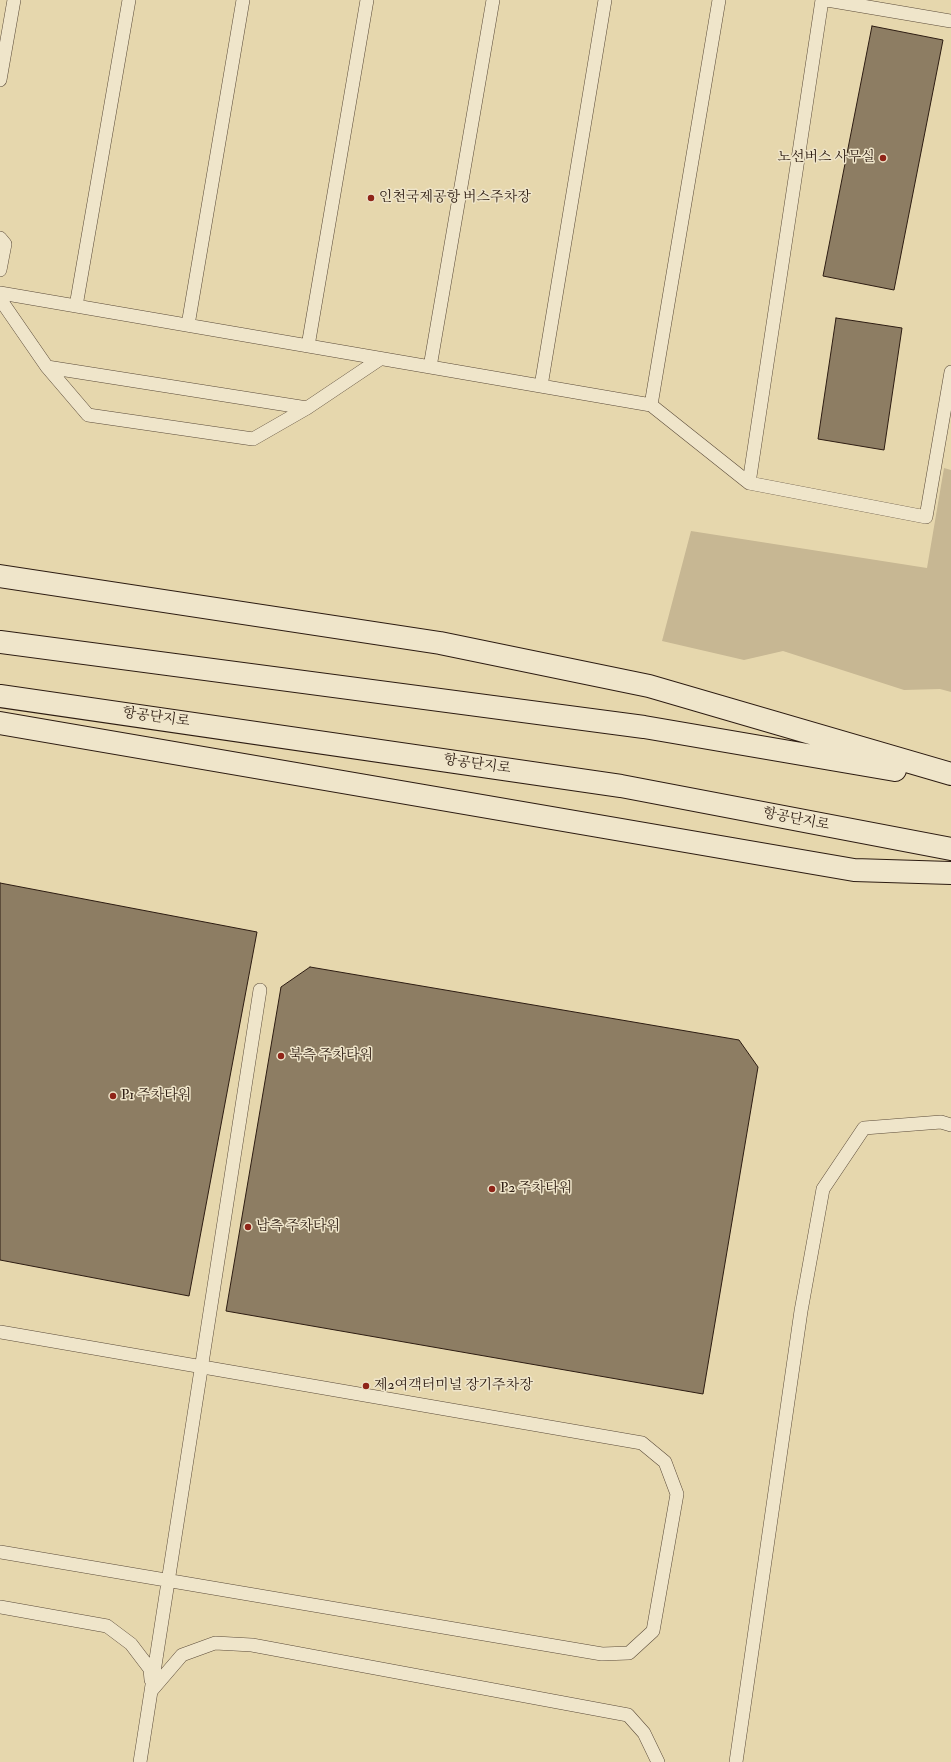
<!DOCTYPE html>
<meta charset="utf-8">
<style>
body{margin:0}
canvas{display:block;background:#e6d7ad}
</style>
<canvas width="951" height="1762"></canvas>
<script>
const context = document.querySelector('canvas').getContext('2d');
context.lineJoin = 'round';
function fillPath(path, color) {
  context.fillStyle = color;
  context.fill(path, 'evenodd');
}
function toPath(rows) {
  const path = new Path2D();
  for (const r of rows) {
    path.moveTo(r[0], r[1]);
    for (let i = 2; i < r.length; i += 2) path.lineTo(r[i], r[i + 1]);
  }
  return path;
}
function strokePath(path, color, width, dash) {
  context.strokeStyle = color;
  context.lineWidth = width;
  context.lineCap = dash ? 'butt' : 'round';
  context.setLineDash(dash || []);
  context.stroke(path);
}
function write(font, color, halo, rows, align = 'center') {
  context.font = font + ' "IM FELL Double Pica","Noto Serif KR",serif';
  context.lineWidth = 3;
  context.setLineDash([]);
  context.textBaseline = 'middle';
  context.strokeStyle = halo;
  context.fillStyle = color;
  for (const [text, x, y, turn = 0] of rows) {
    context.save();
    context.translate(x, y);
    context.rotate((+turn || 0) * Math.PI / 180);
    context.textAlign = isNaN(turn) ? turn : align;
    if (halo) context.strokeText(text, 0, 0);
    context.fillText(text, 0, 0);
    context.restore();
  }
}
const green = toPath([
 [944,468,951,470,951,692,940,689,904,690,783,651,744,660,662,641,691,531,927,568]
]);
const building = toPath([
 [872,26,943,40,894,290,823,276,872,26],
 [836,318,902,328,884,450,818,439,836,318],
 [0,883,257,932,189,1296,0,1260,0,883],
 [310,967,739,1040,758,1067,703,1394,226,1311,281,987,310,967]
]);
const lane = toPath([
 [827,0,951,21],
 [0,80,14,0],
 [0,238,5,244,0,270],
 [0,293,651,405,719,0],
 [0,299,47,367,88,415,253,439,307,408,380,359],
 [76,306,129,0],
 [188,325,243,0],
 [308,346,367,0],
 [47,367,307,408],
 [430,367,493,0],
 [541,386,605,0],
 [651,405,749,483,926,517,951,372],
 [749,483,822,0],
 [0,1332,642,1443,665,1462,677,1494,653,1631,629,1653,602,1654,0,1552],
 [0,1607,107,1626,131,1644,150,1669,151,1680],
 [152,1690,182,1655,215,1643,252,1645,628,1715,644,1733,658,1762],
 [140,1762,260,990],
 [736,1762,801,1311,823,1189,864,1128,941,1122,951,1125]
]);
const secondary = toPath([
 [0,576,440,643,649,686,951,774],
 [0,642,644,727,895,770],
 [0,696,621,786,951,849],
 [0,723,854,870,951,873]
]);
const markers = [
 [883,158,4,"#8f2418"],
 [371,198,4,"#8f2418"],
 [281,1056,4,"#8f2418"],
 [113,1096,4,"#8f2418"],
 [492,1189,4,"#8f2418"],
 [248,1227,4,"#8f2418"],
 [366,1386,4,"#8f2418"]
];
const poiNames = [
 ["노선버스 사무실",875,158,"right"],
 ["인천국제공항 버스주차장",379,198],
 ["북측 주차타워",289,1056],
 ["P1 주차타워",121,1096],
 ["P2 주차타워",500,1189],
 ["남측 주차타워",256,1227],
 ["제2여객터미널 장기주차장",374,1386]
];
const streetNames = [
 ["항공단지로",156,718,8],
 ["항공단지로",477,765,8],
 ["항공단지로",796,820,11]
];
fillPath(green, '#c7b793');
fillPath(building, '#8d7d63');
strokePath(building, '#2d1c12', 1);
strokePath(lane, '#5b4b39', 14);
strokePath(secondary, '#2d1c12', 24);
strokePath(lane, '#efe5ca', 13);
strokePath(secondary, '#efe5ca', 22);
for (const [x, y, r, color] of markers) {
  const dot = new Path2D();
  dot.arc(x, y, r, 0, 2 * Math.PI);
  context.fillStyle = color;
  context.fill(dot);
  strokePath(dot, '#efe5ca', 1.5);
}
write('14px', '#2d1c12', '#efe5ca', poiNames, 'left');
write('14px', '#2d1c12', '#efe5ca', streetNames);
</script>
